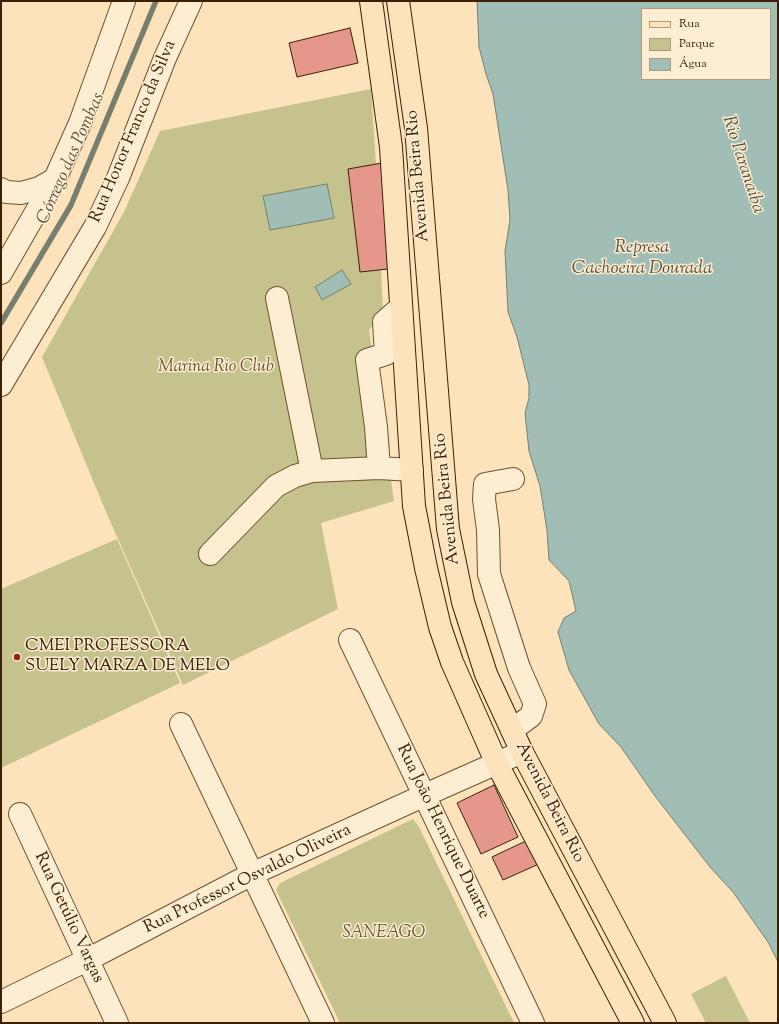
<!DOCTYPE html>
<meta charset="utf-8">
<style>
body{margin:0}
#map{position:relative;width:779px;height:1024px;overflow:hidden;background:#fce3bc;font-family:"Sorts Mill Goudy",serif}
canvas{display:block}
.frame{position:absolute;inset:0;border:2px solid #3c2004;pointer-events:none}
.legend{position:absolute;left:641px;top:8px;width:130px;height:72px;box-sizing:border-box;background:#fdedd3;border:1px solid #b09b80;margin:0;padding:5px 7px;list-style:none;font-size:12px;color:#3c2004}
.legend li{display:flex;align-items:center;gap:8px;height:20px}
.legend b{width:20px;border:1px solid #b09b80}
</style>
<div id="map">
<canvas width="779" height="1024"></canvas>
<div class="frame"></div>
<ul class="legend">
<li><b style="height:5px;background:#fce3bc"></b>Rua</li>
<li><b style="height:11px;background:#c5c28d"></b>Parque</li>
<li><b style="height:11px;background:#a0beb5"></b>Água</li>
</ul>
</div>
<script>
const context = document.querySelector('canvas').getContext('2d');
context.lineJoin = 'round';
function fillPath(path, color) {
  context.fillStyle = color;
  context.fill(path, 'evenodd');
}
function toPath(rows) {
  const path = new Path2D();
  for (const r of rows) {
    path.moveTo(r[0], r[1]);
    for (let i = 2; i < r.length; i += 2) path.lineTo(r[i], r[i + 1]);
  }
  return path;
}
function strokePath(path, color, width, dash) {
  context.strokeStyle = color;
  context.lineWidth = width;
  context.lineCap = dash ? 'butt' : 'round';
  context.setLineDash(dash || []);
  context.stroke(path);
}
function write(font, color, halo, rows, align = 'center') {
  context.font = font + ' "Sorts Mill Goudy",serif';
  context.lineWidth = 3;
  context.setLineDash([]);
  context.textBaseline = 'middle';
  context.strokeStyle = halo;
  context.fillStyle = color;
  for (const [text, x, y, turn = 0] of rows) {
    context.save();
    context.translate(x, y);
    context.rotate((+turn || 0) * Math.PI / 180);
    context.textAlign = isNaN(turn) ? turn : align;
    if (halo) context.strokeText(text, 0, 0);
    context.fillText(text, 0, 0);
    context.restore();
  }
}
const green = toPath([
 [371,89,376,164,388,269,381,270,383,311,369,330,394,501,321,523,338,609,183,685,106,512,42,357,124,212,160,131],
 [117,539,180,683,1,768,1,589],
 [413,819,419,827,514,1023,340,1023,276,890,280,883],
 [726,976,750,1023,706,1023,691,994]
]);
const water = toPath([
 [477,1,778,1,778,962,768,942,733,892,710,867,655,796,621,747,599,724,569,670,558,632,564,618,576,611,569,581,549,560,547,530,540,486,529,451,525,413,529,398,529,385,517,337,508,312,505,251,510,220,508,190,493,94,486,74,479,47,477,1],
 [642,9,770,9,770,79,642,79,642,9],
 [327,184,334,218,270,230,263,196,327,184],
 [342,270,351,284,322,300,315,287,342,270]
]);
const stream = toPath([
 [1,323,71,205,156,1]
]);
const building = toPath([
 [350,28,358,63,297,77,289,43,350,28],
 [382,163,388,269,360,272,348,169,382,163],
 [494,785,518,837,481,854,457,803,494,785],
 [530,839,541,863,503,880,492,857,530,839]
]);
const minor = toPath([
 [1,189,6,192,21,193,39,188,55,179],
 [1,273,55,179,80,123,124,1],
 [277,298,312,471],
 [1,385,95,227,118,178,165,58,191,1],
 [379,468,376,427,367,360,386,354,384,322,401,307],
 [210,554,276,486,295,476,312,471,379,468,412,470],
 [350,640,533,1023],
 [181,724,323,1023],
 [512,730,531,716,535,704,519,668,489,574,488,530,484,499,485,484,513,479],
 [20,814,117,1023],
 [1,1002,87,960,252,874,425,795,522,752]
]);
const major = toPath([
 [371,1,391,147,414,506,426,568,440,627,452,662,497,764,633,1023],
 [398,1,416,128,448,529,463,602,486,674,522,752,665,1023]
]);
const markers = [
 [17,657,4,"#8f2418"]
];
const streetNames = [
 ["Rua Honor Franco da Silva",134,132,-67],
 ["Avenida Beira Rio",419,176,-95],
 ["Avenida Beira Rio",448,499,-96],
 ["Avenida Beira Rio",549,803,63],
 ["Rua João Henrique Duarte",442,832,64],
 ["Rua Professor Osvaldo Oliveira",248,880,-26],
 ["Rua Getúlio Vargas",68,918,65]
];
const parkNames = [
 ["Marina Rio Club",216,368],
 ["SANEAGO",384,934]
];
const poiNames = [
 ["CMEI PROFESSORA",25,647],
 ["SUELY MARZA DE MELO",25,667]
];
const waterNames = [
 ["Córrego das Pombas",72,159,-66],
 ["Rio Paranaíba",742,165,72],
 ["Represa",642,249],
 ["Cachoeira Dourada",642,270]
];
fillPath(green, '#c5c28d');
fillPath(water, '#a0beb5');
strokePath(water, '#787f6e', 1);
strokePath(stream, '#787f6e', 5.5);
fillPath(building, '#e5978b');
strokePath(building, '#3c2004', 1);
strokePath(minor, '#6c5132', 24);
strokePath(major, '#3c2004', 24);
strokePath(minor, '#fdedd3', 22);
strokePath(major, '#fce3bc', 22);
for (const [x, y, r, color] of markers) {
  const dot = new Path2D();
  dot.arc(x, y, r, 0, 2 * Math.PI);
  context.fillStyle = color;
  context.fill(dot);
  strokePath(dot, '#fdedd3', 1.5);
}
write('17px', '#3c2004', '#fdedd3', streetNames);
write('italic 17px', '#65512d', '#fdedd3', parkNames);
write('17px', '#3c2004', '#fdedd3', poiNames, 'left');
write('italic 18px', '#5a4f39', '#fdedd3', waterNames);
</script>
